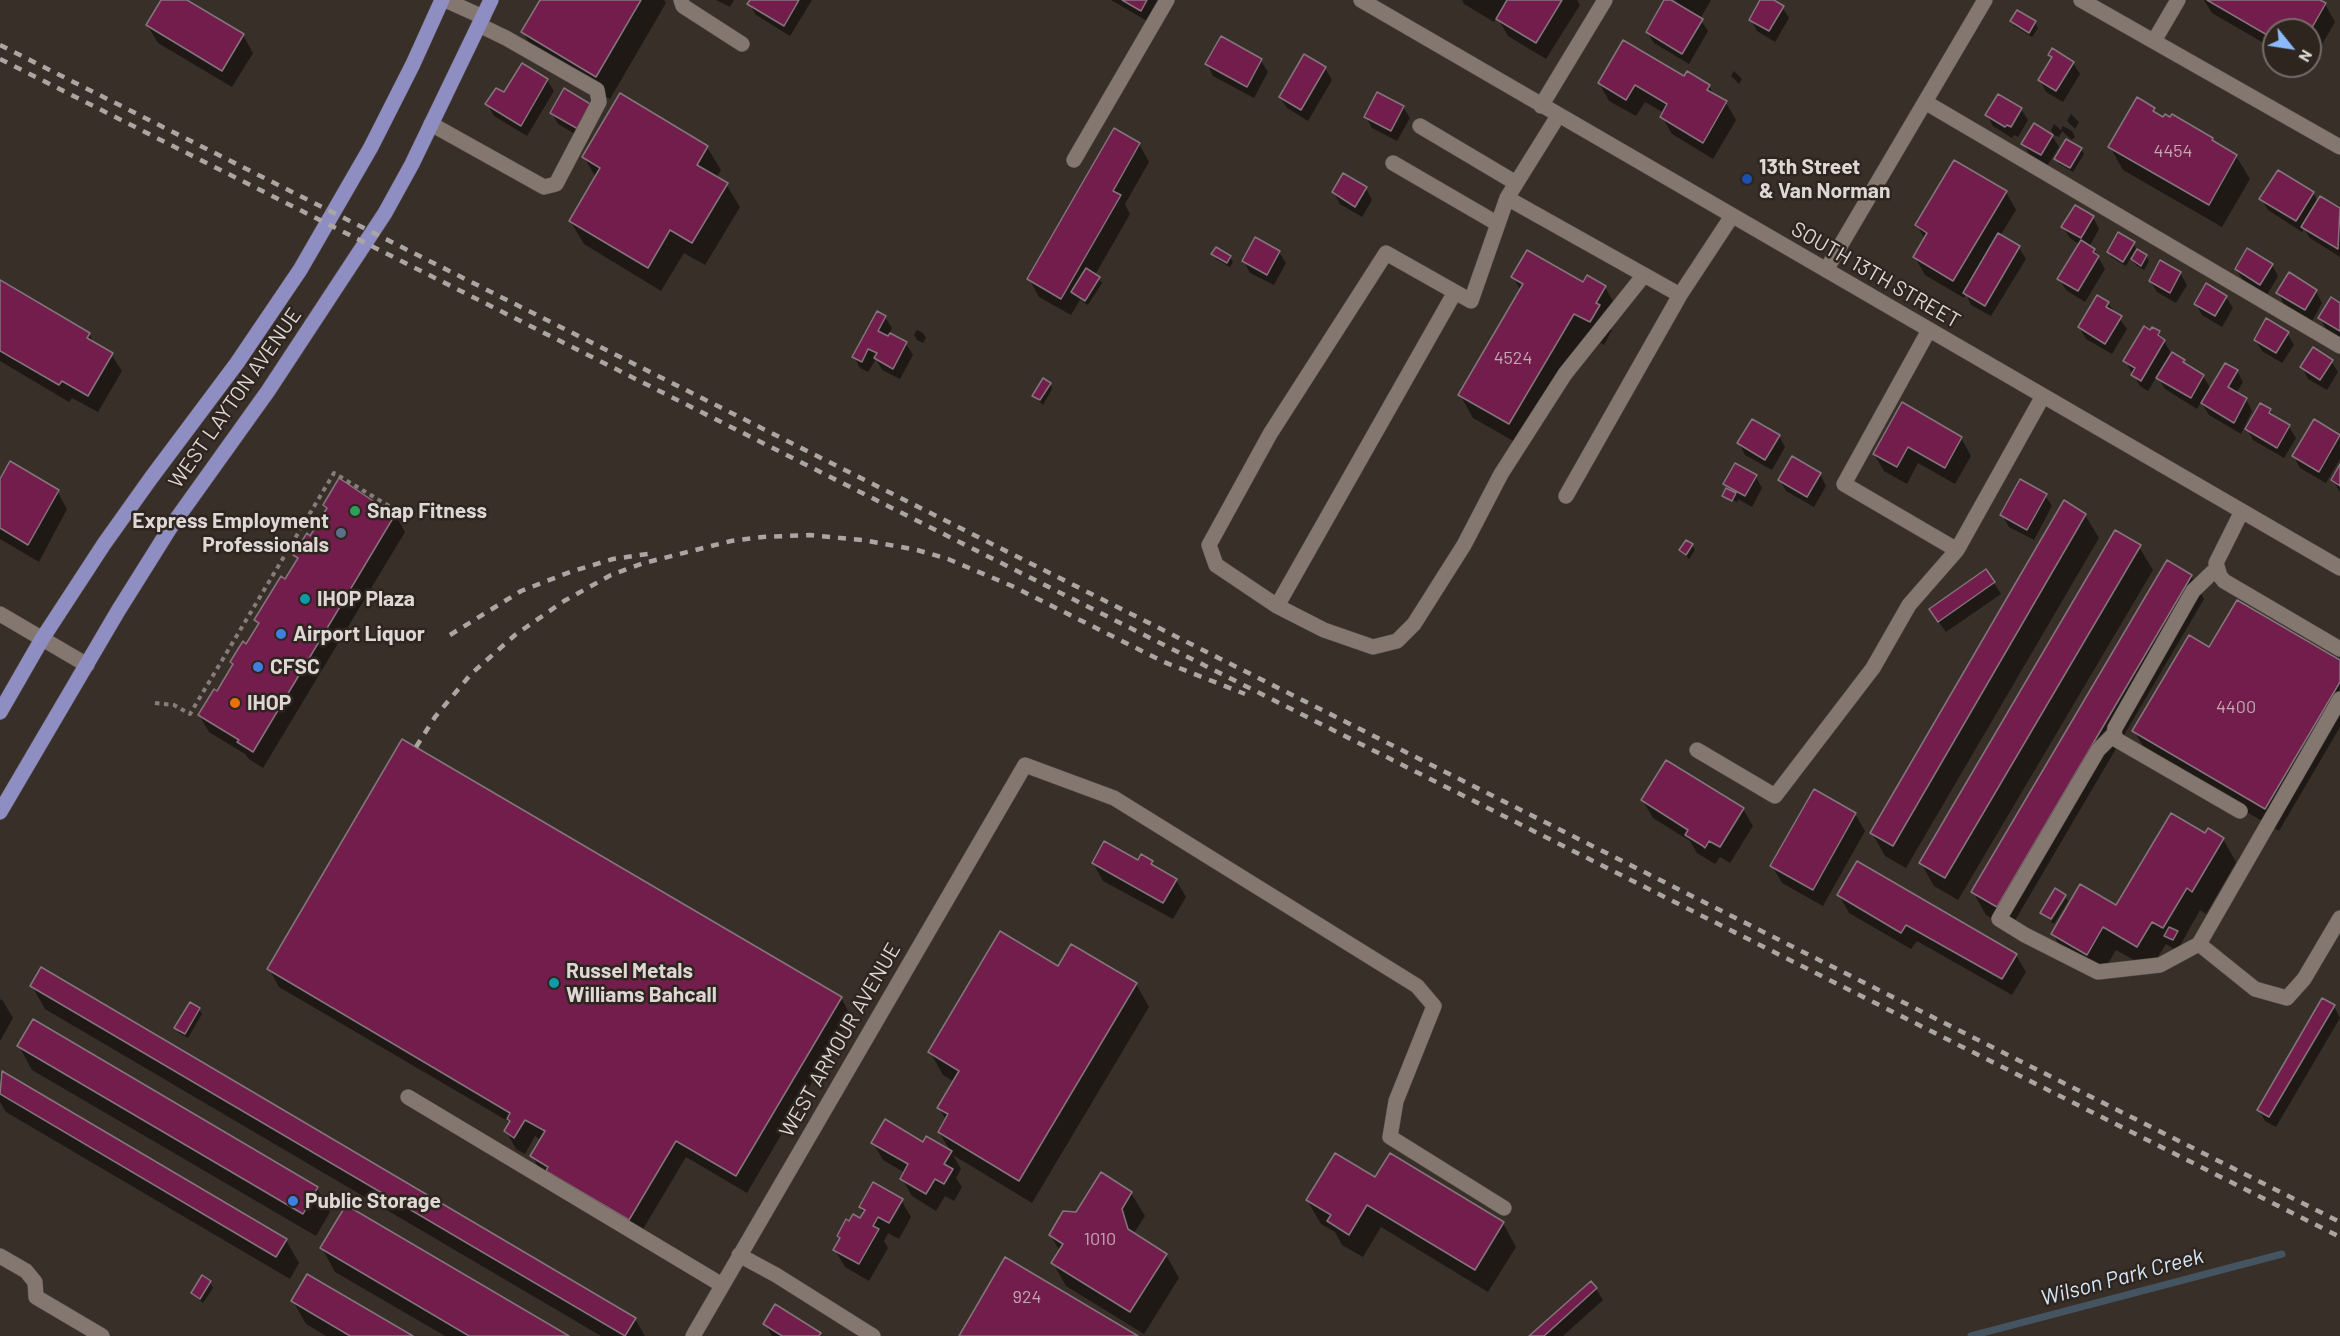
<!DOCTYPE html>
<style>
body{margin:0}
#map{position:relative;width:2340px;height:1336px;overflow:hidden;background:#392f29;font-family:Barlow,sans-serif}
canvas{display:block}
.north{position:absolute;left:2262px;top:18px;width:60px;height:60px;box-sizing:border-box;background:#2f251f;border:2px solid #756c67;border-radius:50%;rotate:120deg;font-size:16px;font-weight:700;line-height:24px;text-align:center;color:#ded7d4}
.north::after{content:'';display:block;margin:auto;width:21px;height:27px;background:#8abafc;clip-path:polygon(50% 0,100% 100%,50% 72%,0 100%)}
</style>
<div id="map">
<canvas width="2340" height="1336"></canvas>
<div class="north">N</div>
</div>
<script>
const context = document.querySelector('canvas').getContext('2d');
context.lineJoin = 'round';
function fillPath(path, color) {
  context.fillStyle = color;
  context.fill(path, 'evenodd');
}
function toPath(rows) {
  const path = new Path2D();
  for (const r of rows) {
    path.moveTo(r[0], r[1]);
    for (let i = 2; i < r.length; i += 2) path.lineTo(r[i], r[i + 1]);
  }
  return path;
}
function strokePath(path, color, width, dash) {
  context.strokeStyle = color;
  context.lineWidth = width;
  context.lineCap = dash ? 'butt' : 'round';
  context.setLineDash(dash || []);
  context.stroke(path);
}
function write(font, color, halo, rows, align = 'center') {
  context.font = font + ' Barlow,sans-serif';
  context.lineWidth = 5;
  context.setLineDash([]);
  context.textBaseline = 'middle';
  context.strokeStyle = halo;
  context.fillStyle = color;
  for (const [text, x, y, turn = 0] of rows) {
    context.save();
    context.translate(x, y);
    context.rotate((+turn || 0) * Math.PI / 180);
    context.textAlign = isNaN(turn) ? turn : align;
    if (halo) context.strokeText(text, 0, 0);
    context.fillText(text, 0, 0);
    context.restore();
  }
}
const shadow = toPath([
 [163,0,184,0,243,35,253,53,232,87,158,43,147,25],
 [542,0,664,0,666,3,610,99,536,56,523,32],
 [716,0,734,0,730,7],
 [751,0,812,0,790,36,756,15,749,4],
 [1111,0,1160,0,1147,21],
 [1462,0,1577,0,1580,5,1546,59,1508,36,1497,17,1494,22,1464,4],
 [1666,0,1679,6,1675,0,1711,0,1700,19,1708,31,1689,64,1654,43,1647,32],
 [1762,0,1771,0,1782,7,1789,18,1775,42,1757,31,1751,20],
 [2204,0,2317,0,2325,4,2335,22,2310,65,2310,30,2274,30,2274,49,2212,13],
 [2011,21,2035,22,2038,28,2032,37,2014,26],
 [1221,38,1261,61,1268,72,1254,98,1213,76,1207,64],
 [2050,55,2073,63,2080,74,2063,102,2046,92,2040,80,2053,59],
 [1325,68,1332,80,1308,121,1287,108,1280,97],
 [1734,71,1742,79,1739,84,1731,76],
 [1684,78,1709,86,1714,95,1726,103,1736,120,1713,159,1672,134,1662,117,1664,113,1645,102,1636,116,1609,101,1599,83],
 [547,80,554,91,527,136,494,116,487,104,504,94],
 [565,90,585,140,558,124,552,113],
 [1403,107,1410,118,1397,141,1372,128,1366,117],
 [2021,109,2028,120,2018,137,2014,135,2012,138,1993,126,1987,115],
 [2154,109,2158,116,2212,139,2215,144,2236,156,2250,179,2222,227,2123,170,2110,147],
 [2071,114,2079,122,2075,129,2067,121],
 [2054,124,2061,130,2063,126,2072,131,2075,137,2072,140,2062,131,2059,137,2054,135,2051,130],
 [2052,136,2059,147,2047,166,2030,155,2023,144],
 [1139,144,1149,162,1125,204,1130,214,1095,275,1102,283,1088,305,1080,300,1071,315,1039,297,1029,279],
 [707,147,721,170,716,178,726,184,740,207,705,265,684,253,661,291,584,244,570,221,596,178,584,157],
 [2081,149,2084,154,2073,172,2059,164,2056,159],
 [1366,188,1372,200,1362,217,1340,204,1333,192],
 [2006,192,2016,210,2000,236,2019,248,2026,259,1991,316,1971,305,1966,294,1964,298,1925,275,1915,257,1925,240,1917,225],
 [2313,193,2318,202,2321,198,2340,209,2340,257,2310,238,2304,229,2302,232,2268,210,2261,199],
 [2093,217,2099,229,2089,247,2094,250,2105,269,2085,302,2066,290,2059,279,2080,245,2070,238,2063,227],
 [2134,243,2136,250,2146,256,2149,261,2144,270,2136,265,2131,257,2126,266,2111,257,2108,252],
 [1279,252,1286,263,1274,285,1250,273,1244,261],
 [1213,254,1230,257,1233,262,1230,267,1216,259],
 [2272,265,2278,276,2267,295,2243,280,2236,269],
 [2180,273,2187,285,2176,303,2157,292,2150,281],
 [1513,277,1605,287,1618,310,1609,325,1612,330,1604,345,1587,336,1522,446,1473,418,1460,395,1521,291],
 [0,282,89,334,95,344,111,354,122,371,98,412,72,398,69,402,0,361],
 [2316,291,2322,303,2312,321,2284,304,2278,293],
 [2226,297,2233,308,2222,327,2202,315,2196,304],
 [2108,303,2127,329,2112,354,2086,339,2079,327],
 [2340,304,2340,338,2326,329,2320,318],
 [885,317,892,328,889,334,906,344,913,355,900,379,882,370,876,359,868,372,860,368,854,357],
 [917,330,923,333,926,338,923,343,917,340,914,335],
 [2159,333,2171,353,2203,376,2211,389,2237,371,2243,382,2236,394,2246,399,2252,411,2241,434,2209,415,2201,402,2197,409,2165,389,2157,376,2148,391,2140,386,2125,361],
 [2287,333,2294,345,2282,363,2262,351,2255,340],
 [2331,361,2338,372,2327,390,2308,379,2302,367],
 [1050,384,1052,389,1043,405,1034,396],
 [1902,404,1961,438,1971,456,1955,484,1918,463,1907,484,1884,471,1874,454],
 [2261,405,2270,410,2275,418,2289,427,2296,438,2284,458,2253,440,2247,429],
 [2315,421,2340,436,2340,459,2326,483,2300,468,2294,456],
 [1779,436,1785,447,1772,470,1745,455,1739,443],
 [2340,467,2340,492,2333,480],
 [1820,474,1826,486,1814,507,1786,491,1780,480],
 [1756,477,1762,488,1752,507,1738,499,1737,502,1726,496,1726,499,1724,496,1728,489,1725,484],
 [0,482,57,491,67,509,39,562,0,539],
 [2045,495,2052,506,2034,540,2009,527,2002,515],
 [325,505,382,509,395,514,405,532,263,768,249,759,245,754,209,732,199,715,217,693,234,666,232,662,247,646,259,626,256,620,286,581,298,560,295,555,311,538,327,510],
 [2085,515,2099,538,1906,868,1885,856,1872,833],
 [1692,545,1695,550,1689,559,1681,551],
 [2139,547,2153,570,1958,900,1934,886,1921,863],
 [2191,576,2204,599,2010,929,1986,915,1973,892],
 [1994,583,2001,594,1946,632,1938,621],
 [2210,649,2340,662,2340,727,2279,831,2148,754,2134,731],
 [1643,801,1743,809,1753,826,1730,863,1720,857,1715,864,1697,853,1690,841,1653,818],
 [1855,814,1865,831,1823,906,1782,883,1772,866],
 [2206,835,2223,839,2236,862,2206,914,2200,910,2177,951,2166,944,2150,969,2116,950,2100,977,2066,957,2053,934,2117,907],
 [1139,862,1152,862,1156,869,1176,880,1186,897,1173,919,1103,881,1093,863],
 [1839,895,2016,955,2026,972,2012,995,1917,941,1911,949,1849,913],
 [2066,898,2068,901,2054,924,2051,922],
 [1058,968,1136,984,1149,1007,1032,1203,953,1155,961,1169,956,1178,962,1187,954,1201,945,1196,936,1211,912,1196,902,1179,905,1173,883,1160,873,1143,923,1144,951,1152,939,1132,946,1120,939,1108,954,1082,943,1075,930,1052],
 [269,969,841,998,851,1016,747,1193,686,1157,639,1236,542,1173,532,1156,541,1140,535,1136,525,1154,516,1149,506,1131,511,1123,279,987],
 [32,986,635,1319,645,1336,601,1336,45,1009],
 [0,999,3,1001,13,1018,0,1041],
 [2334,1006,2340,1018,2276,1127,2265,1121,2259,1110],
 [199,1009,202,1014,188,1038,179,1033,176,1028],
 [19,1046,317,1188,330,1212,316,1236,32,1070],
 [2,1073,286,1240,299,1263,290,1279,6,1112,0,1102,0,1077],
 [1376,1180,1503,1223,1516,1247,1488,1292,1381,1227,1363,1257,1342,1245,1335,1232,1321,1224,1307,1200],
 [1131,1193,1145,1216,1134,1233,1166,1255,1179,1278,1144,1334,1066,1286,1053,1263,1060,1251,1050,1235,1077,1214],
 [901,1200,911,1217,899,1239,888,1233,884,1241,888,1248,869,1281,845,1267,835,1250,841,1240,838,1236,850,1223,861,1220,864,1214,860,1207],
 [322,1248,566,1336,445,1336,335,1272],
 [202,1277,210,1282,213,1288,203,1303,192,1293],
 [1596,1289,1603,1300,1563,1336,1532,1336],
 [293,1301,410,1336,326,1336,306,1324],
 [765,1324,820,1334,821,1336,772,1336]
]);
const stream = toPath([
 [1971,1336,2282,1254]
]);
const building = toPath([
 [161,0,187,0,244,34,222,71,146,25,161,0],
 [540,0,641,0,596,77,521,32,540,0],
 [750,0,799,0,784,26,747,4,750,0],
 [1122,0,1147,0,1141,11,1122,0],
 [1507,0,1562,0,1536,43,1496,19,1507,0],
 [1664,0,1671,0,1703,19,1682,54,1646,32,1664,0],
 [1760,0,1774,0,1784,6,1769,31,1749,20,1760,0],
 [2207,0,2320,0,2326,3,2310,31,2274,30,2274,39,2207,0],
 [2017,10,2036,21,2029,33,2010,21,2017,10],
 [1221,36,1262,59,1247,87,1205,64,1221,36],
 [1623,40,1684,76,1687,71,1710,85,1707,90,1727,101,1703,143,1660,117,1667,104,1635,85,1626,100,1598,83,1623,40],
 [2052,48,2074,62,2056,91,2038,80,2052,57,2048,55,2052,48],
 [1304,54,1326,67,1301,110,1279,97,1304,54],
 [522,63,548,79,521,126,485,104,496,88,504,92,522,63],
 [564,88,592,105,578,129,550,113,564,88],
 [1377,92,1404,106,1391,131,1364,117,1377,92],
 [620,93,708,146,697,165,728,183,692,243,670,230,648,268,569,221,600,168,582,157,620,93],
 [1998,94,2022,108,2011,127,2007,125,2005,127,1985,115,1998,94],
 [2137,97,2155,108,2153,111,2163,117,2165,114,2170,117,2172,114,2213,138,2212,140,2237,155,2209,205,2108,147,2137,97],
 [2034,123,2053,135,2041,155,2021,144,2034,123],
 [1114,128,1140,143,1113,191,1121,195,1061,299,1027,279,1114,128],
 [2066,139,2082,148,2070,168,2054,159,2066,139],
 [1954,160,2007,191,1953,281,1913,257,1927,233,1915,225,1954,160],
 [2278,170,2314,192,2296,221,2259,199,2278,170],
 [1343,173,1367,187,1355,207,1332,192,1343,173],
 [2320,196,2340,208,2338,249,2301,227,2320,196],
 [2075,205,2094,216,2081,238,2061,227,2075,205],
 [2118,232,2135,242,2123,262,2107,252,2118,232],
 [1998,233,2020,246,1985,306,1963,293,1998,233],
 [1255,237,1280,251,1267,275,1242,261,1255,237],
 [2081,240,2095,249,2093,252,2099,256,2078,291,2057,279,2081,240],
 [1216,247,1231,256,1227,263,1211,254,1216,247],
 [2247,248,2273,264,2260,285,2235,269,2247,248],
 [2137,249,2147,255,2141,266,2131,259,2137,249],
 [1527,250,1583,282,1587,275,1606,286,1596,303,1600,305,1590,322,1574,314,1509,424,1458,395,1523,284,1511,277,1527,250],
 [2160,260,2181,272,2170,293,2149,281,2160,260],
 [1086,268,1100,277,1085,301,1071,292,1086,268],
 [2289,272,2317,290,2305,310,2276,293,2289,272],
 [0,280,90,333,87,338,113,353,88,396,62,381,59,385,0,351,0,280],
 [2206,283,2227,296,2215,316,2194,304,2206,283],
 [2097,295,2109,302,2106,307,2122,316,2105,344,2078,327,2097,295],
 [2331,297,2340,303,2340,331,2318,318,2331,297],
 [877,311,886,316,878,331,888,336,890,333,907,342,893,369,874,358,877,353,868,349,862,362,852,357,877,311],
 [2266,318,2289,332,2276,353,2254,340,2266,318],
 [2144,326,2150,330,2152,327,2160,331,2158,335,2165,340,2141,381,2131,375,2135,368,2123,361,2144,326],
 [2313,347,2333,360,2320,380,2300,367,2313,347],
 [2172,352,2185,360,2183,362,2204,375,2191,398,2156,378,2172,352],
 [2225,363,2238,370,2228,387,2247,398,2234,423,2201,403,2225,363],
 [1043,378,1051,383,1040,400,1032,396,1043,378],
 [1902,402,1962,437,1945,468,1908,447,1897,467,1873,454,1902,402],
 [2260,403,2271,409,2269,413,2290,425,2277,448,2245,429,2260,403],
 [1752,419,1780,435,1765,460,1737,443,1752,419],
 [2314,419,2340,435,2319,472,2292,456,2314,419],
 [1792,456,1821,473,1807,497,1778,480,1792,456],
 [10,461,59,490,28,545,0,528,0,479,10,461],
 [1735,463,1757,475,1745,496,1723,484,1735,463],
 [2340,464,2340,486,2331,480,2340,464],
 [339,478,382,507,383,505,396,513,253,752,237,742,239,740,198,715,214,689,217,691,233,664,230,662,243,641,246,644,259,623,254,620,281,576,285,579,298,558,293,555,307,533,310,536,327,508,323,505,339,478],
 [2020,479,2047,494,2027,530,2000,515,2020,479],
 [1726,488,1736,493,1732,501,1722,496,1726,488],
 [2064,500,2086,514,1893,846,1870,833,2064,500],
 [2115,530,2141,545,1945,878,1919,863,2115,530],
 [1686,540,1693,544,1686,555,1679,550,1686,540],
 [2167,560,2192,575,1997,907,1971,892,2167,560],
 [1986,569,1995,582,1938,622,1929,609,1986,569],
 [2237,600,2340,660,2340,682,2265,809,2132,731,2189,635,2209,647,2237,600],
 [402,739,842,997,736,1176,676,1141,629,1220,546,1171,548,1167,530,1156,545,1131,525,1120,514,1138,504,1131,510,1121,507,1119,510,1113,267,969,402,739],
 [1666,760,1744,808,1720,847,1709,841,1705,848,1703,846,1685,835,1688,830,1641,800,1666,760],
 [1814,789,1856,813,1813,890,1770,866,1814,789],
 [2171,813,2205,833,2208,828,2224,838,2192,892,2187,888,2163,928,2152,922,2137,947,2103,927,2087,955,2051,934,2080,884,2116,905,2171,813],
 [1104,841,1138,860,1141,854,1153,861,1151,864,1177,879,1163,903,1092,863,1104,841],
 [1857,861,2017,954,2002,979,1906,925,1901,933,1837,895,1857,861],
 [2055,888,2066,895,2051,919,2040,913,2055,888],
 [2169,927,2178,931,2173,940,2164,936,2169,927],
 [1000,931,1058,966,1071,944,1137,983,1019,1181,938,1132,948,1114,937,1108,959,1071,928,1052,1000,931],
 [41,967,636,1318,625,1336,30,986,41,967],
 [2322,998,2335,1005,2269,1117,2257,1110,2322,998],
 [190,1002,200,1008,185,1034,174,1028,190,1002],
 [33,1019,318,1187,303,1214,17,1046,33,1019],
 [2,1071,287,1239,276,1257,0,1094,2,1071],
 [885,1119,923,1142,926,1136,952,1151,944,1164,953,1169,944,1184,935,1179,926,1194,900,1179,908,1164,871,1143,885,1119],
 [1335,1153,1375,1177,1390,1153,1504,1222,1475,1270,1367,1205,1349,1235,1327,1221,1331,1215,1306,1200,1335,1153],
 [1101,1172,1132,1192,1122,1209,1128,1229,1167,1254,1130,1312,1051,1263,1063,1244,1049,1235,1063,1211,1076,1212,1101,1172],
 [873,1182,903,1199,889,1223,878,1217,873,1226,879,1229,859,1264,833,1250,840,1238,837,1236,846,1219,849,1221,853,1214,860,1218,865,1210,859,1207,873,1182],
 [346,1205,569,1336,469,1336,320,1248,346,1205],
 [1005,1257,1138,1336,959,1336,1005,1257],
 [307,1274,413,1336,350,1336,291,1301,307,1274],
 [202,1275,211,1281,200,1299,191,1293,202,1275],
 [1591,1281,1597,1288,1544,1336,1529,1336,1591,1281],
 [775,1304,821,1333,819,1336,782,1336,763,1324,775,1304]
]);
const path = toPath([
 [155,703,174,705,190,714,334,473,394,509]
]);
const minor = toPath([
 [445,0,483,17],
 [681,0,683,6,742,44],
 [1361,0,2340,568],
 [2081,0,2340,147],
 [2154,41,2178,0],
 [1925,102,2340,346],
 [1541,106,1605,0],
 [1558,116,1507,198,1680,295],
 [431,124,544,187,556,184,599,102,597,90,506,38,479,25],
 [1420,126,1516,183],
 [1074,160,1167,0],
 [1393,163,1498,224],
 [1507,198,1471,301,1386,253,1270,434,1209,545,1216,565,1277,606,1324,630,1373,647,1397,641,1414,624,1464,545,1501,474,1565,374,1644,275],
 [1826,270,1985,0],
 [1929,330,1844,484,1957,550,2043,396],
 [1566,496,1680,295,1732,216],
 [2242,511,2216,563,2220,576,2224,581,2340,649],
 [2217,568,2193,591,2115,728,2114,734,2117,740,2240,811],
 [1277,606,1455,292],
 [0,614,87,665],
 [2114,734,2098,750,1999,919,2025,935,2098,972,2160,965,2199,944,2340,699],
 [1697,750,1775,796,1873,668,1909,605,1957,550],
 [2199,944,2255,989,2287,998,2304,979,2340,918],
 [408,1097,722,1285],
 [739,1255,776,1275,873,1336],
 [0,1256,26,1271,35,1282,36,1297,102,1336],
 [693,1336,1025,765,1114,798,1417,986,1434,1006,1396,1101,1390,1137,1504,1208]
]);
const major = toPath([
 [0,712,42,639,104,544,151,478,237,363,300,270,371,147,413,64,442,0],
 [0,812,118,611,170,528,268,391,385,213,412,164,491,0]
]);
const rail = toPath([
 [0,45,2340,1222],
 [0,59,2340,1237],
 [450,635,521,591,570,572,613,559,654,553],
 [416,747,435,717,471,674,515,635,564,601,611,575,644,563,731,541,763,537,810,535,863,540,917,550,948,559,1012,586,1164,662,1245,694]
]);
const markers = [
 [1747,179,6,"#1a4fb4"],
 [355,511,6,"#2e9e5b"],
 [341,533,6,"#5c6f8a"],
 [305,599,6,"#0f9aa8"],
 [281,634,6,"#3f7fe0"],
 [258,667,6,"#3f7fe0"],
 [235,703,6,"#e8710a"],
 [554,983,6,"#0f9aa8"],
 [293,1201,6,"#3f7fe0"]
];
const numberNames = [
 ["4454",2173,151],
 ["4524",1513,358],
 ["4400",2236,707],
 ["1010",1100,1239],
 ["924",1027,1297]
];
const poiNames = [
 ["13th Street",1759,167],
 ["& Van Norman",1759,191],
 ["Snap Fitness",367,511],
 ["Express Employment",329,521,"right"],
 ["Professionals",329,545,"right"],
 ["IHOP Plaza",317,599],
 ["Airport Liquor",293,634],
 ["CFSC",270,667],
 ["IHOP",247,703],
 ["Russel Metals",566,971],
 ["Williams Bahcall",566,995],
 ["Public Storage",305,1201]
];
const streetNames = [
 ["SOUTH 13TH STREET",1876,275,30],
 ["WEST LAYTON AVENUE",235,398,-55],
 ["WEST ARMOUR AVENUE",840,1040,-60]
];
const waterNames = [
 ["Wilson Park Creek",2122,1277,-15]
];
fillPath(shadow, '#0007');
strokePath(stream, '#445461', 7);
fillPath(building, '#731d4d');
strokePath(building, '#83757b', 1.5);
strokePath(minor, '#554d48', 16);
strokePath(major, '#554d48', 16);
strokePath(path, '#867d79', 4, [4.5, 4.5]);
strokePath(minor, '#837770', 15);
strokePath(major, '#8e8ec3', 15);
strokePath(rail, '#ada5a2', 4.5, [8, 8]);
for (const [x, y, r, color] of markers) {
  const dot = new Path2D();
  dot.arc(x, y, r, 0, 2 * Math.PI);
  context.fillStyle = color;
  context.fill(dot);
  strokePath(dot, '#2f251f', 2);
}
write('18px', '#c3a8b2', null, numberNames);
write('bold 21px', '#ded7d4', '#2f251f', poiNames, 'left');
write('21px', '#ded7d4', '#2f251f', streetNames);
write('italic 22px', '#d3e7f8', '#2f251f', waterNames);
</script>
